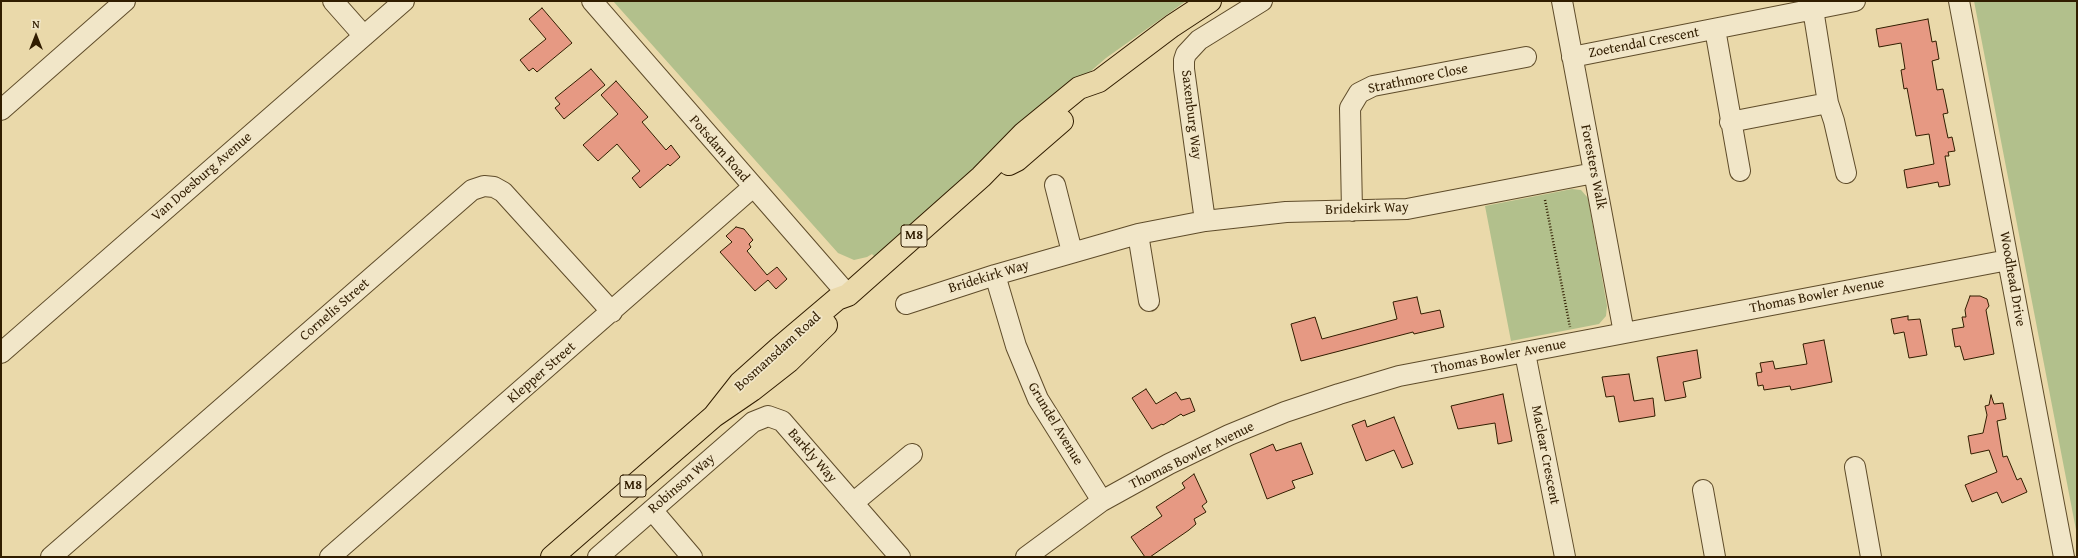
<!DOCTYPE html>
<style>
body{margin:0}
#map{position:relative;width:2078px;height:558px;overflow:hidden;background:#ead9aa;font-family:"Gentium Book Plus",serif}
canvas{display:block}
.frame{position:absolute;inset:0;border:2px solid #311d00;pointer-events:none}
.north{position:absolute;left:16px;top:16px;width:40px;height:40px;-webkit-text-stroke:3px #f1e6c8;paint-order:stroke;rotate:0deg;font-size:11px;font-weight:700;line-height:16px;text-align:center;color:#311d00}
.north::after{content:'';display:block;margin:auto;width:14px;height:18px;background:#311d00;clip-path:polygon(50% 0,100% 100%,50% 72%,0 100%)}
</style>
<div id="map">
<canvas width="2078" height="558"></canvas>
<div class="frame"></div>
<div class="north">N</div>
</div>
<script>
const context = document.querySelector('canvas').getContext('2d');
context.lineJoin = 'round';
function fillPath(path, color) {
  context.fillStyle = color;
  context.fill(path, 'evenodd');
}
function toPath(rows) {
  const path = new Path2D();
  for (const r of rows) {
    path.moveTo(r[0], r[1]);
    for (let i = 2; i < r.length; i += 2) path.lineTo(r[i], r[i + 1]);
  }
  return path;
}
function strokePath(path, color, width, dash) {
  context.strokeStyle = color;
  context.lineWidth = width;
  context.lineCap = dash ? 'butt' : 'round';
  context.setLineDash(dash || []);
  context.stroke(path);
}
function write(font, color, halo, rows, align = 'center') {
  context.font = font + ' "Gentium Book Plus",serif';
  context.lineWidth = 3.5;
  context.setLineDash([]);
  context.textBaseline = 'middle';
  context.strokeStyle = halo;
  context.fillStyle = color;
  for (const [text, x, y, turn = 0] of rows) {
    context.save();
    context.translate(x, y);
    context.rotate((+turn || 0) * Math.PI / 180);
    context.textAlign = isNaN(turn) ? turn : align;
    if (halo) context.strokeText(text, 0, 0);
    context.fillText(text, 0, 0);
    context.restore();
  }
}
const green = toPath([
 [613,1,1186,1,1106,58,875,257,872,254,867,257,854,260,838,253],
 [1974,1,2077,1,2077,535],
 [1572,189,1581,190,1588,198,1607,306,1606,316,1599,324,1511,341,1485,206]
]);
const building = toPath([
 [542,8,572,43,537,72,533,68,529,71,520,60,546,39,529,19,542,8],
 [1928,19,1932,42,1936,41,1939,59,1932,61,1937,90,1943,89,1948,113,1943,114,1948,138,1952,137,1955,151,1948,152,1949,156,1945,156,1950,185,1939,187,1938,182,1907,188,1904,170,1934,164,1929,134,1916,136,1907,88,1904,89,1901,70,1905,69,1901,43,1879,47,1876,29,1928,19],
 [591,69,605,85,564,119,555,108,560,104,555,98,591,69],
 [616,81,648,117,642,122,666,150,671,145,680,157,670,166,668,164,640,188,632,178,640,171,617,144,598,161,583,145,618,114,601,95,616,81],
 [736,227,744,229,753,240,749,244,751,247,747,251,767,275,777,267,787,279,776,289,768,280,755,291,720,252,732,242,726,236,736,227],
 [1970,296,1980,296,1987,299,1989,306,1986,310,1994,354,1964,360,1960,346,1955,347,1952,329,1964,327,1962,317,1966,317,1965,310,1970,296],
 [1417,297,1421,314,1440,310,1444,327,1414,334,1413,332,1301,361,1291,324,1315,317,1322,339,1397,319,1393,302,1417,297],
 [1908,316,1908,320,1920,319,1927,355,1909,358,1904,332,1894,334,1891,319,1908,316],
 [1824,340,1832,382,1791,390,1790,386,1764,390,1763,385,1758,386,1756,373,1762,372,1760,363,1773,361,1775,369,1807,364,1803,344,1824,340],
 [1697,350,1701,378,1683,382,1686,397,1665,401,1657,357,1697,350],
 [1629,374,1634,401,1653,398,1655,416,1619,422,1614,396,1606,397,1602,377,1629,374],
 [1146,389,1156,404,1176,392,1181,400,1190,398,1195,411,1183,416,1181,414,1163,425,1162,424,1152,429,1132,398,1146,389],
 [1503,394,1512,441,1498,444,1495,423,1458,429,1451,406,1503,394],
 [1991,395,1994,404,2003,403,2006,419,1997,421,2003,457,2007,456,2017,480,2021,478,2027,492,2002,503,1997,492,1972,502,1965,485,1997,472,1989,450,1971,454,1968,436,1983,433,1987,415,1985,406,1989,405,1991,395],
 [1394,417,1413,464,1402,468,1394,450,1366,461,1352,425,1365,420,1367,427,1394,417],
 [1301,443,1313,474,1292,481,1295,488,1267,499,1250,454,1273,444,1276,451,1301,443],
 [1194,474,1207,502,1202,506,1206,512,1194,519,1196,524,1189,530,1150,557,1145,557,1131,537,1162,516,1156,507,1185,488,1182,483,1194,474]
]);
const path = toPath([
 [1545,200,1570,327]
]);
const minor = toPath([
 [333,1,364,36],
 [592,1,848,295],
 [1562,1,1624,333],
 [1959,1,2064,557],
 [1813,9,1828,103,1834,121,1846,173],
 [1715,29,1740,171],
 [1572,57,1855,1],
 [1,110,125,1],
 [1730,122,1828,103],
 [1055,185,1072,252],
 [1352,211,1350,108,1359,93,1373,86,1526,57],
 [1205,221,1184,69,1184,60,1186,54,1199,40,1262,1],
 [1138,234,1149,301],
 [995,275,1016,346,1038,399,1102,501],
 [906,304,995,275,1138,234,1205,221,1286,212,1407,209,1594,173],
 [1,353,404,1],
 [1525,353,1565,557],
 [1855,467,1871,557],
 [1703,490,1715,557],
 [853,503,912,454],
 [652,510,692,557],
 [51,557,472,190,484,186,494,187,503,192,612,312],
 [330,557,753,187],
 [598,557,753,422,768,416,782,421,900,557],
 [1026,557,1102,501,1169,464,1229,435,1285,412,1339,394,1399,376,2008,260]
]);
const major = toPath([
 [1009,164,1017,160,1062,121],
 [714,416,740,383,778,349,837,299,848,295,981,177,1024,133,1079,88,1099,81,1172,26,1210,1],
 [552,557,714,416,752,390,789,361,826,325]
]);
const shields = [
 [914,236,26],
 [633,486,26]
];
const shieldNames = [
 ["M8",914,236],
 ["M8",633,486]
];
const streetNames = [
 ["Zoetendal Crescent",1644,43,-11],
 ["Strathmore Close",1418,79,-12],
 ["Saxenburg Way",1191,115,83],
 ["Potsdam Road",719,149,49],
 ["Foresters Walk",1593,167,79],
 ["Van Doesburg Avenue",202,177,-41],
 ["Bridekirk Way",1367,209,-2],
 ["Bridekirk Way",989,277,-17],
 ["Woodhead Drive",2012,279,80],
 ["Thomas Bowler Avenue",1817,296,-11],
 ["Cornelis Street",335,310,-41],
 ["Bosmansdam Road",778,352,-42],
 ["Thomas Bowler Avenue",1499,357,-11],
 ["Klepper Street",542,373,-41],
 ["Grundel Avenue",1055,424,59],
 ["Maclear Crescent",1545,455,79],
 ["Barkly Way",812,456,49],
 ["Thomas Bowler Avenue",1192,456,-26],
 ["Robinson Way",682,484,-41]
];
fillPath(green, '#b2c08c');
fillPath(building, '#e69983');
strokePath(building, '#311d00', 1);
strokePath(minor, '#5f4c2a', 22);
strokePath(major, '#311d00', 24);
strokePath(path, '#311d00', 2.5, [1, 2]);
strokePath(minor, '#f1e6c8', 20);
strokePath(major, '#ead9aa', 22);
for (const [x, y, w] of shields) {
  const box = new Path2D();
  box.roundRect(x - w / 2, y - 11, w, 22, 3);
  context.fillStyle = '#f1e6c8';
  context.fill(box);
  strokePath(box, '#311d00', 1);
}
write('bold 13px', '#311d00', null, shieldNames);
write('14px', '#311d00', '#f1e6c8', streetNames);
</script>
